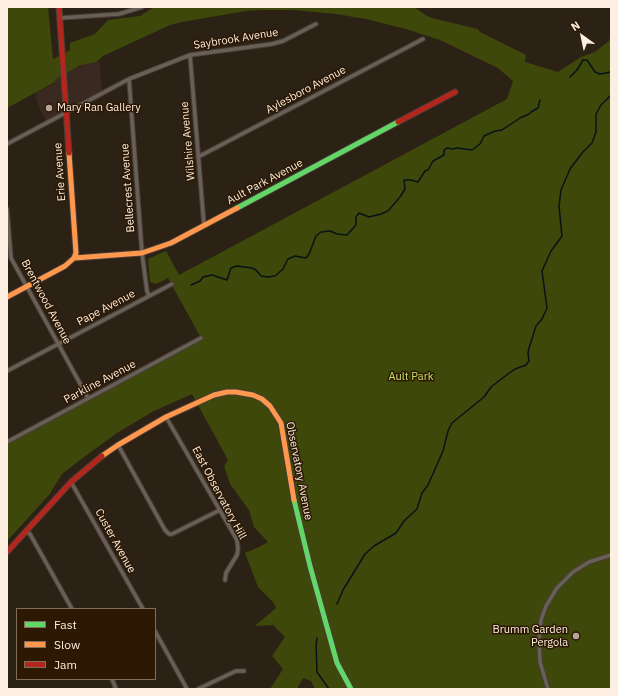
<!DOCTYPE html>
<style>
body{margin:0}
#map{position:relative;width:618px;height:696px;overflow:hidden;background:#2c2115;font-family:"IBM Plex Sans",sans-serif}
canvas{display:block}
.frame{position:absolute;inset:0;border:8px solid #fceee0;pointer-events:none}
.legend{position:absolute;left:16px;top:608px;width:140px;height:72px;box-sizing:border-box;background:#2c1803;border:1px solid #7f6e5b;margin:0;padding:5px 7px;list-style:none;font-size:12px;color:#fceee0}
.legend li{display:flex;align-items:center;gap:8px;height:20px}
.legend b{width:20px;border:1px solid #7f6e5b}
.north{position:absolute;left:562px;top:16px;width:40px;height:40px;-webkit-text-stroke:3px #2c1803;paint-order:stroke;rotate:327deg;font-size:11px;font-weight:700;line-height:16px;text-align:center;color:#fceee0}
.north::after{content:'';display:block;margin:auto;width:14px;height:18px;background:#fceee0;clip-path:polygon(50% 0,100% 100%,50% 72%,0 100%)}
</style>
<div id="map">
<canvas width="618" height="696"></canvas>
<div class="frame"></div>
<ul class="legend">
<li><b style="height:5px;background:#63d668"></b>Fast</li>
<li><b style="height:5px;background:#ff974d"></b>Slow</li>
<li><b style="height:5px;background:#b3261e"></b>Jam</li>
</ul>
<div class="north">N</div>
</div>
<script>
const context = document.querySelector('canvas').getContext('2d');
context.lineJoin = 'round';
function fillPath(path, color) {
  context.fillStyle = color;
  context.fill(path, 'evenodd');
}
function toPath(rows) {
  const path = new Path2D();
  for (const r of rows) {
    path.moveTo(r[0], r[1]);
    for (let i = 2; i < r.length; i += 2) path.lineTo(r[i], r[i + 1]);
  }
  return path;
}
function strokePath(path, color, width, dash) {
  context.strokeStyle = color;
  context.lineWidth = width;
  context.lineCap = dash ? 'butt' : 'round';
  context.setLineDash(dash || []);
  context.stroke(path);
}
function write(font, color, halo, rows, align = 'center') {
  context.font = font + ' "IBM Plex Sans",sans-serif';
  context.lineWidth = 3;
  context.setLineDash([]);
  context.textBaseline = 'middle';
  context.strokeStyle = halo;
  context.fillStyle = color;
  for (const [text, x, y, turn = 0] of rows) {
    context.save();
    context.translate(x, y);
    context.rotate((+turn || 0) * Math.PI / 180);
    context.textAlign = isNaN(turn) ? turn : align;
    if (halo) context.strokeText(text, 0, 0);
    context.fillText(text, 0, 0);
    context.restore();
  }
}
const commercial = toPath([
 [99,56,102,93,47,122,39,108,35,93,55,83,55,80]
]);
const green = toPath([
 [7,7,48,7,53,59,70,50,70,43,95,34,108,20,140,16,154,7,414,7,427,16,432,18,478,29,480,32,526,55,525,62,558,72,581,57,595,52,609,41,611,33,611,689,315,689,311,681,303,678,298,687,298,689,270,689,283,669,272,656,285,637,273,625,255,626,276,608,273,602,258,587,245,553,259,547,268,542,254,527,249,510,230,484,224,466,228,460,192,394,152,412,117,433,84,457,62,474,49,495,7,541,7,442,201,338,168,278,156,284,150,282,148,259,166,251,179,275,507,99,513,81,498,68,440,40,406,29,366,19,336,14,292,10,264,10,246,11,182,22,170,25,103,56,96,62,81,65,55,80,55,82,7,108]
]);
const stream = toPath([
 [570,77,577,70,583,60,587,60,595,72,600,74,611,72],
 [191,285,200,281,203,277,212,275,227,280,231,268,237,266,252,268,256,270,261,276,267,277,275,276,283,269,288,259,295,256,306,258,309,254,316,236,321,232,330,231,337,234,347,235,356,225,356,217,359,213,369,217,381,214,388,211,400,197,405,189,404,180,411,180,418,182,425,171,428,170,433,161,444,155,444,150,447,148,453,149,457,148,472,150,480,144,484,136,495,131,502,130,520,118,529,114,531,112,538,108,540,100],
 [337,604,343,590,365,554,374,546,396,533,404,521,417,509,422,493,428,485,443,451,448,431,452,423,484,397,491,387,504,377,515,369,526,365,529,361,528,353,529,348,531,342,536,326,542,319,547,308,542,271,551,251,562,236,559,206,561,190,570,169,582,153,592,143,596,132,596,114,601,105,611,95],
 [317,638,316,645,317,672,329,689]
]);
const street = toPath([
 [60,18,119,14,142,7],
 [190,55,204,225],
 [129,79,142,253,147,291,149,296],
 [7,144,129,79,190,55,272,44,283,41,316,24],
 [198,157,423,39],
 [7,209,11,258,88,398],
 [7,371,172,284],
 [166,417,237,540,238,549,237,555,226,573,225,580],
 [7,442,201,338],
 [118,445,165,530,169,534,172,534,220,510],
 [71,482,143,609],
 [26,531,30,534,72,609],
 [155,631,187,689],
 [112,679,116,689],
 [198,689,236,671,244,671],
 [548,689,540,662,539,640,541,620,546,606,557,588,573,572,589,562,611,555]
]);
const fast = toPath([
 [237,208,398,122],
 [294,500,310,566,337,663,351,689]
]);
const slow = toPath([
 [74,258,142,253,171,243,237,208],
 [7,297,65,266,74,258,76,253,69,153],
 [102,456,118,445,166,417,214,395,227,392,236,392,253,395,262,399,270,406,281,423,294,500]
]);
const jam = toPath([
 [59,7,69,153],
 [398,122,455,92],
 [7,552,71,482,102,456]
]);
const markers = [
 [49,108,4,"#b3a699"],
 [576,636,4,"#b3a699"]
];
const streetNames = [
 ["Saybrook Avenue",236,39,-9],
 ["Aylesboro Avenue",306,90,-28],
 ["Wilshire Avenue",188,141,-95],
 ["Erie Avenue",60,172,-94],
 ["Ault Park Avenue",265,182,-28],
 ["Bellecrest Avenue",128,188,-94],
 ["Brentwood Avenue",46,302,62],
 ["Pape Avenue",106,308,-28],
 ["Parkline Avenue",100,382,-28],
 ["Observatory Avenue",299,471,79],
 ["East Observatory Hill",219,493,62],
 ["Custer Avenue",115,541,61]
];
const poiNames = [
 ["Mary Ran Gallery",57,108],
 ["Brumm Garden",568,630,"right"],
 ["Pergola",568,643,"right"]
];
const parkNames = [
 ["Ault Park",411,377]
];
fillPath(commercial, '#3a2920');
fillPath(green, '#3f480b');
strokePath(stream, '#071316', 1.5);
strokePath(street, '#473d34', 5.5);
strokePath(fast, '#473d34', 7);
strokePath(slow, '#473d34', 7);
strokePath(jam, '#473d34', 7);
strokePath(street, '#685f56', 3.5);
strokePath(fast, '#63d668', 5);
strokePath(slow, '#ff974d', 5);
strokePath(jam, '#b3261e', 5);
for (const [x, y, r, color] of markers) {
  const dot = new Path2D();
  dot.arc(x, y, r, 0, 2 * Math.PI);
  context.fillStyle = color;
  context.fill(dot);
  strokePath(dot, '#2c1803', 1.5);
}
write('11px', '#fceee0', '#2c1803', streetNames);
write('11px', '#fceee0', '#2c1803', poiNames, 'left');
write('11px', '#c5e166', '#2c1803', parkNames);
</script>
